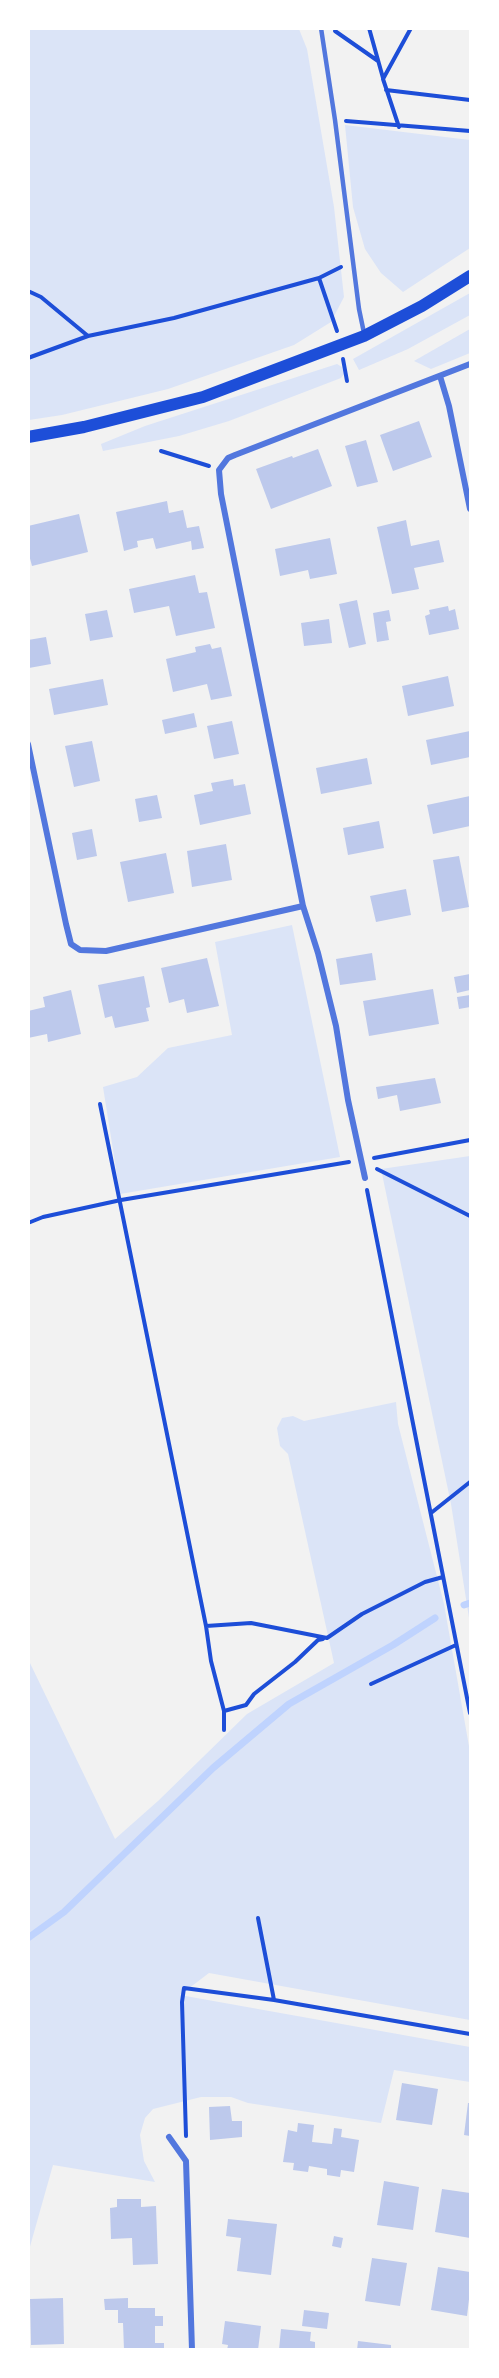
<!DOCTYPE html>
<style>
body{margin:0}
#map{position:relative;width:499px;height:2378px;overflow:hidden;background:#f2f2f2;font-family:"PT Sans Narrow",sans-serif}
canvas{display:block}
.frame{position:absolute;inset:0;border:30px solid #fff;pointer-events:none}
</style>
<div id="map">
<canvas width="499" height="2378"></canvas>
<div class="frame"></div>
</div>
<script>
const context = document.querySelector('canvas').getContext('2d');
context.lineJoin = 'round';
function fillPath(path, color) {
  context.fillStyle = color;
  context.fill(path, 'evenodd');
}
function toPath(rows) {
  const path = new Path2D();
  for (const r of rows) {
    path.moveTo(r[0], r[1]);
    for (let i = 2; i < r.length; i += 2) path.lineTo(r[i], r[i + 1]);
  }
  return path;
}
function strokePath(path, color, width, dash) {
  context.strokeStyle = color;
  context.lineWidth = width;
  context.lineCap = dash ? 'butt' : 'round';
  context.setLineDash(dash || []);
  context.stroke(path);
}
const green = toPath([
 [28,29,299,29,307,49,334,207,344,297,331,322,294,345,168,389,62,415,29,420],
 [345,125,470,140,470,248,403,292,381,273,365,249,353,207],
 [470,293,470,315,408,349,359,370,353,359],
 [470,329,470,353,431,369,414,361],
 [337,364,342,367,344,374,341,378,229,421,179,436,103,451,101,444,145,426],
 [292,925,340,1157,120,1194,103,1087,137,1077,168,1048,232,1035,215,942],
 [470,1156,470,1624,451,1504,381,1169],
 [396,1402,398,1424,444,1604,470,1752,470,2020,209,1973,180,1995,470,2047,470,2082,394,2070,381,2123,248,2103,231,2097,201,2097,153,2109,145,2118,140,2135,144,2161,155,2182,53,2165,29,2250,29,1661,115,1839,158,1801,247,1714,334,1663,288,1454,280,1446,277,1428,282,1418,293,1416,304,1421]
]);
const stream = toPath([
 [464,1605,470,1603],
 [28,1938,64,1912,213,1768,289,1704,393,1645,435,1618]
]);
const building = toPath([
 [419,421,432,457,393,471,380,435],
 [366,440,378,482,357,487,345,446],
 [318,449,332,486,271,509,256,469,292,456,293,458],
 [167,501,169,513,183,510,187,528,199,526,204,548,192,550,191,541,156,549,153,538,137,541,138,547,124,551,116,512],
 [79,514,88,552,32,566,28,551,28,526],
 [406,520,411,546,439,540,444,562,414,568,419,589,392,594,377,527],
 [330,538,337,574,310,579,308,570,280,576,275,549],
 [195,575,199,593,207,592,215,628,176,636,169,606,134,613,129,589],
 [357,600,366,644,349,648,339,604],
 [448,606,449,611,455,609,459,629,429,635,425,616,430,614,429,610],
 [107,610,113,637,90,641,85,614],
 [389,610,391,621,386,622,389,640,377,642,373,613],
 [329,619,332,643,304,646,301,623],
 [46,637,51,664,29,668,28,640],
 [210,644,212,649,221,647,232,696,211,700,207,684,173,692,166,659,196,652,195,647],
 [448,676,454,706,408,716,402,686],
 [103,679,108,705,54,715,49,689],
 [194,713,197,727,165,734,162,720],
 [232,721,239,754,214,759,207,726],
 [470,731,470,757,431,765,426,740],
 [92,741,100,781,74,787,65,746],
 [367,758,372,784,321,794,316,768],
 [233,779,234,786,245,784,251,814,200,825,194,795,213,791,211,783],
 [157,795,162,818,139,822,135,799],
 [470,796,470,826,433,834,427,805],
 [379,821,384,848,348,855,343,828],
 [92,829,97,856,77,860,72,833],
 [226,844,232,880,192,887,187,851],
 [166,853,174,893,128,902,120,862],
 [459,856,469,907,442,912,433,860],
 [406,889,411,915,376,922,370,896],
 [372,953,376,980,340,985,336,959],
 [207,958,219,1006,187,1013,184,999,169,1003,161,968],
 [470,974,470,990,457,993,454,977],
 [144,976,150,1007,146,1008,149,1021,115,1028,112,1016,105,1018,98,985],
 [433,989,439,1024,369,1036,363,1001],
 [71,990,81,1034,48,1042,47,1034,28,1038,28,1011,45,1007,43,997],
 [470,995,470,1007,459,1009,457,997],
 [435,1078,441,1103,400,1111,397,1095,378,1099,376,1087],
 [402,2083,438,2089,432,2125,396,2120],
 [468,2103,470,2103,470,2136,464,2135],
 [230,2106,232,2121,242,2121,242,2137,210,2140,209,2107],
 [298,2123,314,2125,312,2142,332,2144,334,2128,342,2129,341,2137,359,2140,354,2172,341,2170,340,2177,327,2175,327,2169,309,2166,308,2172,293,2170,294,2163,283,2162,288,2130,297,2132],
 [384,2181,419,2187,413,2230,377,2225],
 [442,2189,470,2193,470,2238,435,2232],
 [117,2199,141,2199,141,2207,156,2206,158,2264,133,2265,132,2238,111,2239,110,2208,117,2207],
 [228,2219,277,2224,271,2275,237,2271,241,2238,226,2236],
 [334,2236,343,2238,341,2248,332,2246],
 [372,2258,407,2263,400,2306,365,2301],
 [438,2267,470,2272,470,2291,467,2316,431,2310],
 [63,2298,64,2344,31,2345,30,2299],
 [128,2298,128,2308,155,2308,155,2316,163,2316,163,2326,155,2326,155,2343,164,2343,164,2350,124,2350,123,2323,118,2323,118,2310,105,2310,104,2299],
 [304,2310,329,2313,327,2329,302,2326],
 [225,2321,261,2326,258,2350,227,2350,228,2345,222,2344],
 [281,2329,311,2332,310,2341,315,2342,315,2350,279,2350],
 [358,2341,391,2345,391,2350,357,2350]
]);
const path = toPath([
 [369,28,383,78],
 [335,31,378,61],
 [386,90,470,100],
 [346,121,470,131],
 [399,127,383,79,411,28],
 [319,278,337,331],
 [28,291,41,297,88,336,174,318,319,278,341,267],
 [28,358,88,336],
 [343,359,347,381],
 [161,451,209,466],
 [100,1104,206,1626,211,1661,224,1711,224,1730],
 [374,1158,470,1140],
 [377,1169,470,1216],
 [367,1190,470,1713],
 [28,1223,43,1217,121,1200,349,1162],
 [431,1513,470,1482],
 [206,1626,251,1623,327,1638,362,1614,425,1582,443,1577],
 [371,1684,456,1645],
 [224,1711,246,1705,254,1694,295,1662,318,1640,323,1639],
 [258,1918,274,2000],
 [186,2136,182,2002,184,1988,274,2000,470,2034]
]);
const service = toPath([
 [321,28,335,120,359,309,364,333]
]);
const minor = toPath([
 [440,376,449,406,470,509],
 [28,744,66,924,71,944,80,950,106,951,303,906],
 [365,1178,348,1100,336,1026,318,953,303,906,221,494,219,470,228,458,235,455,470,364],
 [169,2137,186,2161,192,2350]
]);
const secondary = toPath([
 [28,437,84,427,203,397,364,336,422,306,470,276]
]);
fillPath(green, '#dbe4f7');
strokePath(stream, '#bfd3fe', 7);
fillPath(building, '#bdc9ec');
strokePath(path, '#1d4ed8', 4);
strokePath(service, '#5277de', 4.5);
strokePath(minor, '#5277de', 6);
strokePath(secondary, '#1d4ed8', 12);
</script>
